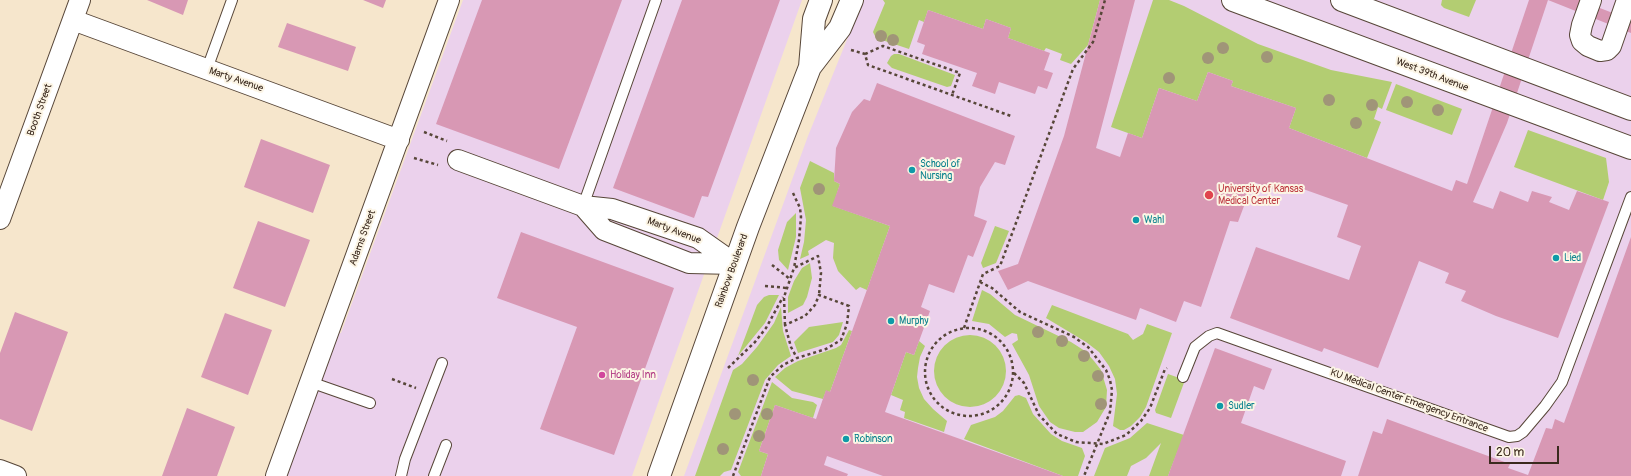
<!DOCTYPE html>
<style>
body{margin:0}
#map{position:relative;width:1631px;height:476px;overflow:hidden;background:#f6e6cc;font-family:Pangolin,sans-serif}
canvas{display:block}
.scale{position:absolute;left:1489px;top:446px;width:70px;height:18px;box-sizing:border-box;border:2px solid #3b2a1e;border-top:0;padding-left:5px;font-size:12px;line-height:14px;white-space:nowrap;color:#3b2a1e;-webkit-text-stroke:3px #fcf5e5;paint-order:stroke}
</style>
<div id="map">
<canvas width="1631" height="476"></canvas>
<div class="scale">20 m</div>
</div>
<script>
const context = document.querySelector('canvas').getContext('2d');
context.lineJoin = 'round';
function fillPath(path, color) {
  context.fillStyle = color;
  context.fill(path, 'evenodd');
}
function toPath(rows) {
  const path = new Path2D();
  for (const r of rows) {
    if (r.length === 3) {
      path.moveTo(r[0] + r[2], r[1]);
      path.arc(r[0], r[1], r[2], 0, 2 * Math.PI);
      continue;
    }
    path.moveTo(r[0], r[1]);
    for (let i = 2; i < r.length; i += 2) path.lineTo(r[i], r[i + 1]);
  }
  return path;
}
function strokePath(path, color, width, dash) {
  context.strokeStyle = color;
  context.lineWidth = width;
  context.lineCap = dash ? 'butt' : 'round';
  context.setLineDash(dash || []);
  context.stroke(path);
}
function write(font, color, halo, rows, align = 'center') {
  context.font = font + ' Pangolin,sans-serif';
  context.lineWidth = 4;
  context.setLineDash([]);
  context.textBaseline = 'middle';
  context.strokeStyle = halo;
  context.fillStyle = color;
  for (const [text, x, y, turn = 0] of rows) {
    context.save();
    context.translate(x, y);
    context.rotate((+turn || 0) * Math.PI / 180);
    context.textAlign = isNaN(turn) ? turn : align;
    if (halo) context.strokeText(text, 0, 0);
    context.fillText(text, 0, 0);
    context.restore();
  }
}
const built = toPath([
 [463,0,802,0,632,476,279,476,335,334,341,333],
 [863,0,1631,0,1631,476,684,476,808,136]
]);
const green = toPath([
 [883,0,1100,0,1088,45,1071,64,1060,60,1062,54,1046,48,1044,51,1008,38,1011,28,986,19,983,29,928,10,924,22,919,20,909,49,876,38,873,32,885,3],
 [1153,0,1169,0,1184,6,1258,44,1331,70,1392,82,1382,109,1378,107,1374,119,1381,122,1367,158,1289,128,1296,108,1231,86,1233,81,1208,72,1197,101,1159,88,1142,138,1111,127],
 [1442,0,1476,0,1469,17,1444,8,1441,5],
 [894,54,899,54,955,75,951,86,947,87,892,68,887,63,891,56],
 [1396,84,1462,109,1452,135,1386,110],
 [1528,130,1606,158,1609,182,1603,200,1514,167],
 [810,161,834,173,834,181,840,184,833,206,890,226,867,290,860,287,856,290,838,271,833,258,834,243,826,240,808,251,809,255,800,259,804,242,806,220,800,188],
 [796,213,796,237,788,270,779,260,778,250,787,222],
 [995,226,1009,231,996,263,983,268,981,263],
 [810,263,812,278,807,297,803,305,788,313,788,297,794,281,802,268],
 [982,290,990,294,1015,315,1071,342,1085,351,1094,361,1101,370,1107,390,1106,407,1097,422,1083,432,1075,432,1059,428,1050,422,1039,406,1029,375,1012,344,1018,340,1017,334,1012,333,1005,337,989,324,972,321],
 [769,295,779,295,765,323,738,356,757,305,764,297],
 [1052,305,1128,334,1133,340,1143,334,1147,324,1172,333,1146,407,1140,417,1131,426,1124,430,1120,430,1113,426,1117,394,1115,379,1109,366,1099,352,1086,342,1046,318],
 [781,307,783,331,791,356,778,365,765,380,731,470,724,472,720,476,695,476,733,370,742,364,757,347,774,323],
 [843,322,839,335,833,342,798,353,794,342,809,327],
 [849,330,852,331,830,392,826,391,823,399,792,391,775,377,785,368,798,361,836,348,841,345],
 [970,371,36],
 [919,341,925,346,920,357,918,368,917,377,919,388,924,399,933,409,947,421,944,432,904,418,905,412,900,410,903,400,891,395,906,352,914,355],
 [1168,374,1185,380,1171,418,1156,413,1155,410],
 [772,382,792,398,813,402,817,405,813,418,775,405,759,451,768,454,761,476,741,476,738,472],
 [1019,395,1026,398,1033,414,1051,434,1062,441,1082,448,1085,456,1078,476,1063,476,964,439,971,425,995,417,1003,411,1015,396],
 [1147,423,1184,435,1168,476,1149,476,1161,443,1146,458,1131,466,1127,476,1094,476,1105,448,1130,438]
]);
const building = toPath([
 [147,0,188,0,183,15],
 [363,0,386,0,383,8],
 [482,0,622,0,559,169,436,124],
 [682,0,780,0,708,197,702,196,694,218,613,188],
 [1100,0,1135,0,1096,148,1120,157,1128,133,1142,138,1159,88,1197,101,1208,72,1233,81,1231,86,1296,108,1289,128,1452,191,1456,180,1467,184,1529,0,1579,0,1631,20,1631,33,1548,0,1507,123,1473,202,1493,209,1500,191,1528,202,1532,191,1552,197,1549,202,1569,210,1577,191,1609,202,1558,338,1496,316,1461,301,1466,291,1445,283,1449,273,1419,261,1378,368,1324,348,1322,352,1230,318,1256,247,1349,280,1361,246,1337,237,1348,205,1289,184,1286,193,1253,182,1238,222,1230,221,1201,307,1184,301,1176,322,1140,308,1136,320,1028,281,1008,290,998,271,1018,264,1064,136],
 [928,10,983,29,986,19,1011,28,1008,38,1050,53,1044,70,1053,73,1047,89,1038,86,1035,94,999,82,995,94,972,86,977,73,922,54,925,45,917,42],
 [287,23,356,47,348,71,278,47],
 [877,83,1015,136,1005,165,995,162,980,187,974,216,987,221,973,257,968,255,954,293,929,284,921,307,930,311,914,355,906,352,885,412,1063,476,883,476,827,456,824,465,848,474,847,476,761,476,768,454,759,451,775,405,816,419,826,390,830,392,890,226,832,206,840,184,834,181,836,148,852,112,864,99,870,101],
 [261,139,330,165,313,213,244,187],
 [258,221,310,240,285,307,233,288],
 [521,232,674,288,614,455,540,429,577,327,497,298],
 [1631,237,1631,476,1358,476,1373,431,1382,434,1387,419,1510,464,1508,468,1528,475,1546,428,1552,429,1555,419,1564,423],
 [15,312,68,332,32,431,0,419,0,353],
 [225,313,272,330,248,395,201,377],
 [1215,348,1272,369,1264,390,1254,386,1241,423,1346,461,1341,476,1168,476],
 [187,408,235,427,217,476,162,476]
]);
const path = toPath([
 [851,50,865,54,868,65,1011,116],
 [865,54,883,46,960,73,952,95],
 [424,132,447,141],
 [414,158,438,165],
 [793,193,800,208,801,217,799,240,794,268],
 [772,265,790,279],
 [980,282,992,288,1020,312,1074,337,1088,347,1106,370,1110,380,1112,390,1110,412,1084,476],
 [765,286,787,288],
 [785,325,784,297,794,268,818,256,821,273,819,295],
 [969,372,44],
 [964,328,983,274,1000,266,1073,69,1093,42,1105,0],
 [728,368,755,342,766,328,783,297],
 [1014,373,1024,383,1039,415,1057,434,1076,442,1103,444,1126,435,1141,421,1150,408,1165,369,1167,368],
 [392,379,416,388],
 [733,476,770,377,783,365,797,358,826,349,841,340,847,324,849,306,819,295,815,305,805,316,785,325,791,347,797,358]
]);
const service = toPath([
 [207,69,232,0],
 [583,206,656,0],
 [1183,377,1195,347,1209,336,1217,333,1509,437,1517,436,1523,432,1545,406,1562,382,1631,197],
 [310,382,370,403],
 [401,476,405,459,442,363],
 [434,476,446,445]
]);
const minor = toPath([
 [1591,0,1582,25,1580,35,1582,41,1588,46,1600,51,1607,50,1611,46,1627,0],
 [73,20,399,140],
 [458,160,583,206,612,209,698,238,735,264],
 [583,206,604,230,689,263,735,264],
 [0,219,80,0],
 [0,470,16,476],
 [276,476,449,0]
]);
const secondary = toPath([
 [1233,0,1631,148],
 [1342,0,1631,109]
]);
const primary = toPath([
 [810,67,840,28,852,0],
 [659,476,748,227,810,67,814,19,821,0]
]);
const trees = [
 [881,36],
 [893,40],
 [1223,48],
 [1267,57],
 [1208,58],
 [1169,78],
 [1329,100],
 [1407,102],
 [1372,105],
 [1438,110],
 [1356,123],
 [819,189],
 [1038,332],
 [1062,341],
 [1084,356],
 [1098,376],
 [753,380],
 [1101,404],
 [735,414],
 [767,414],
 [759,436],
 [723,449]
];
const markers = [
 [912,170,4,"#0f9aa8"],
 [1209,195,5,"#e0444e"],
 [1136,220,4,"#0f9aa8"],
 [1556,258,4,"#0f9aa8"],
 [891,321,4,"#0f9aa8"],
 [602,375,4,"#d1479c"],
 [1220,406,4,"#0f9aa8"],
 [846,439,4,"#0f9aa8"]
];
const streetNames = [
 ["West 39th Avenue",1432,75,21],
 ["Marty Avenue",236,80,19],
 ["Booth Street",40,110,-70],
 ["Marty Avenue",674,231,21],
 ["Adams Street",363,238,-70],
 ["Rainbow Boulevard",732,271,-70],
 ["KU Medical Center Emergency Entrance",1409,401,20]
];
const cultureNames = [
 ["School of",920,164],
 ["Nursing",920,176],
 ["Wahl",1144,220],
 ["Lied",1564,258],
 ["Murphy",899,321],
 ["Sudler",1228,406],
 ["Robinson",854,439]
];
const healthNames = [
 ["University of Kansas",1218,189],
 ["Medical Center",1218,201]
];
const hotelNames = [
 ["Holiday Inn",610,375]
];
fillPath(built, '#ebd1ec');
fillPath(green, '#b3cd72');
fillPath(building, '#d898b4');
strokePath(service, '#574638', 12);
strokePath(minor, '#574638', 22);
strokePath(secondary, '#574638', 24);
strokePath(primary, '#574638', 24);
strokePath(path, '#574638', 2.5, [3, 3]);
strokePath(service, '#fff', 10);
strokePath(minor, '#fff', 20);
strokePath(secondary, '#fff', 22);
strokePath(primary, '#fff', 22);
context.fillStyle = '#a09578';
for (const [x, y] of trees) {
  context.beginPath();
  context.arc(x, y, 6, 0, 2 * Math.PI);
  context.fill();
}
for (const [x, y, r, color] of markers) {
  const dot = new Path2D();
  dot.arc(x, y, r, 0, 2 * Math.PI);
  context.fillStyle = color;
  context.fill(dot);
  strokePath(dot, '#fcf5e5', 1.5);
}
write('10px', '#3b2a1e', '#fcf5e5', streetNames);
write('10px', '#0d838f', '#fcf5e5', cultureNames, 'left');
write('10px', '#be3a42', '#fcf5e5', healthNames, 'left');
write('10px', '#b23c85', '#fcf5e5', hotelNames, 'left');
</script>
